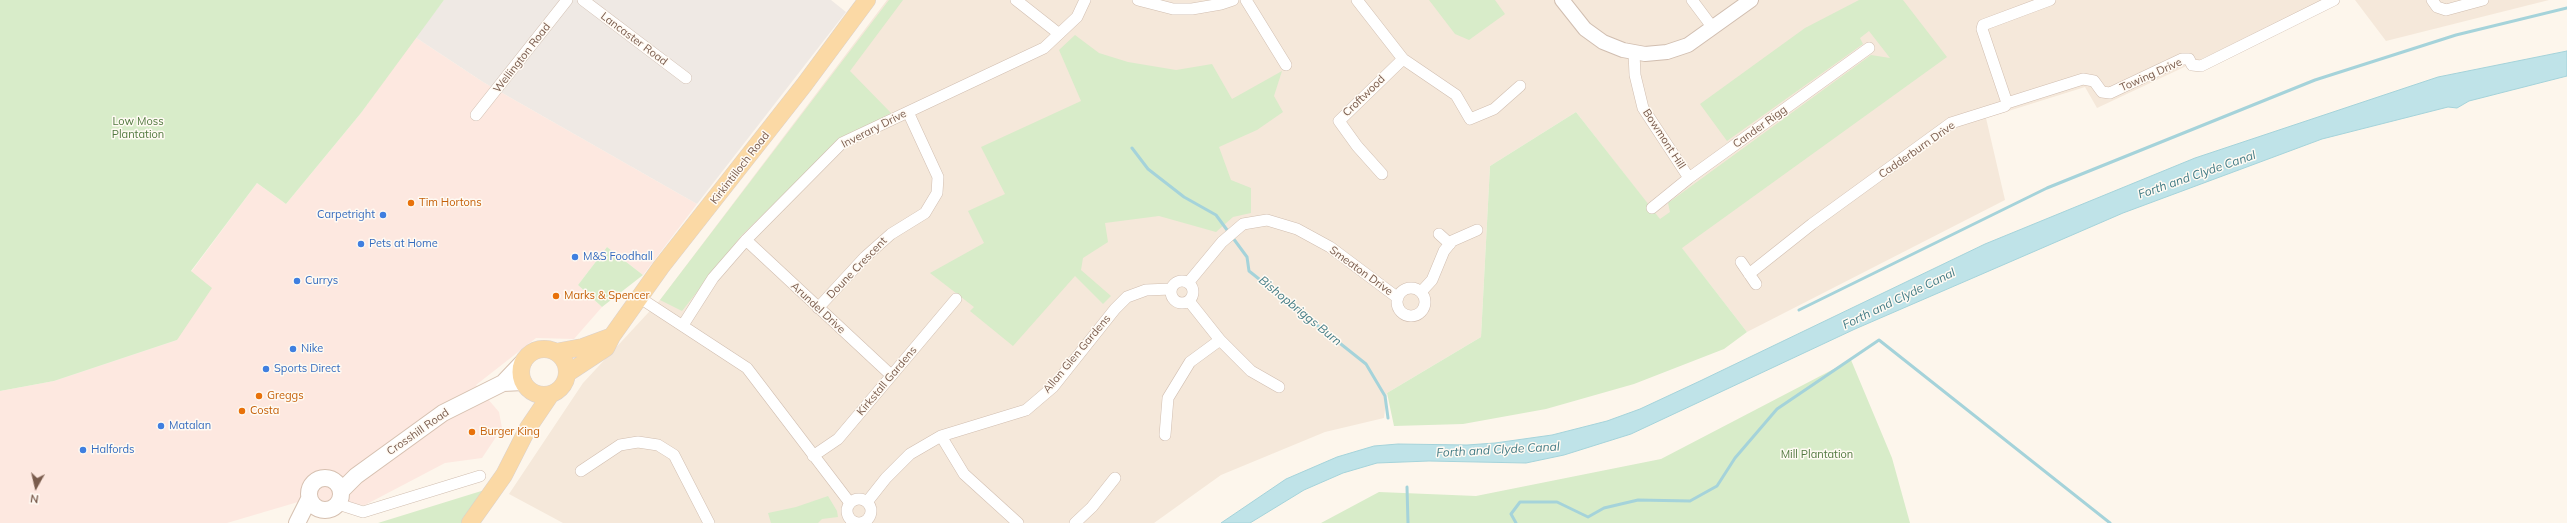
<!DOCTYPE html>
<style>
body{margin:0}
#map{position:relative;width:2567px;height:523px;overflow:hidden;background:#fdf6ec;font-family:Mulish,sans-serif}
canvas{display:block}
.north{position:absolute;left:16px;top:467px;width:40px;height:40px;-webkit-text-stroke:3px #fffaf3;paint-order:stroke;rotate:188deg;font-size:11px;font-weight:700;line-height:16px;text-align:center;color:#7a5c4d}
.north::after{content:'';display:block;margin:auto;width:14px;height:18px;background:#7a5c4d;clip-path:polygon(50% 0,100% 100%,50% 72%,0 100%)}
</style>
<div id="map">
<canvas width="2567" height="523"></canvas>
<div class="north">N</div>
</div>
<script>
const context = document.querySelector('canvas').getContext('2d');
context.lineJoin = 'round';
function fillPath(path, color) {
  context.fillStyle = color;
  context.fill(path, 'evenodd');
}
function toPath(rows) {
  const path = new Path2D();
  for (const r of rows) {
    if (r.length === 3) {
      path.moveTo(r[0] + r[2], r[1]);
      path.arc(r[0], r[1], r[2], 0, 2 * Math.PI);
      continue;
    }
    path.moveTo(r[0], r[1]);
    for (let i = 2; i < r.length; i += 2) path.lineTo(r[i], r[i + 1]);
  }
  return path;
}
function strokePath(path, color, width, dash) {
  context.strokeStyle = color;
  context.lineWidth = width;
  context.lineCap = dash ? 'butt' : 'round';
  context.setLineDash(dash || []);
  context.stroke(path);
}
function write(font, color, halo, rows, align = 'center') {
  context.font = font + ' Mulish,sans-serif';
  context.lineWidth = 3;
  context.setLineDash([]);
  context.textBaseline = 'middle';
  context.strokeStyle = halo;
  context.fillStyle = color;
  for (const [text, x, y, turn = 0] of rows) {
    context.save();
    context.translate(x, y);
    context.rotate((+turn || 0) * Math.PI / 180);
    context.textAlign = isNaN(turn) ? turn : align;
    if (halo) context.strokeText(text, 0, 0);
    context.fillText(text, 0, 0);
    context.restore();
  }
}
const residential = toPath([
 [887,0,2327,0,2097,108,2085,87,1986,118,2005,200,1747,332,1576,112,1490,166,1481,337,1387,393,1384,418,1325,432,1221,475,1154,523,563,523,509,494,583,383,660,300],
 [2355,0,2549,0,2386,41]
]);
const commercial = toPath([
 [415,37,483,82,697,204,643,275,607,247,578,285,602,307,574,339,536,338,476,385,499,412,502,428,482,458,445,463,365,505,298,502,227,523,0,523,0,391,54,381,177,340,191,272,257,183,286,204,361,113]
]);
const industrial = toPath([
 [444,0,831,0,846,12,697,204,483,82,415,37]
]);
const green = toPath([
 [0,0,444,0,361,113,286,204,257,183,191,271,212,288,177,340,54,381,0,391],
 [889,0,903,0,850,71,891,113,838,141,741,236,682,311,660,300],
 [1429,0,1495,0,1505,14,1469,40,1455,34],
 [1859,0,1903,0,1947,57,1682,248,1747,332,1724,349,1634,384,1546,409,1463,424,1394,426,1387,393,1481,337,1490,166,1576,112,1660,219,1670,212,1668,203,1871,55,1890,58,1869,31,1860,38,1863,44,1727,141,1700,104,1805,28],
 [1075,35,1099,53,1128,62,1176,70,1212,64,1232,99,1282,71,1274,96,1283,112,1257,130,1219,147,1231,180,1251,188,1251,213,1233,217,1216,232,1159,216,1105,223,1108,242,1083,258,1081,270,1111,296,1103,304,1075,276,1013,346,970,311,974,307,930,273,984,243,968,211,1005,194,981,147,1081,101,1059,50],
 [607,247,643,275,602,307,578,285],
 [1851,360,1892,458,1910,523,1321,523,1379,492,1476,496,1661,459],
 [491,488,464,523,378,523],
 [828,496,837,511,838,517,822,519,818,523,771,523,768,513,796,507]
]);
const water = toPath([
 [2567,51,2567,76,2469,101,2457,108,2448,107,2322,139,2123,213,1855,329,1631,434,1564,455,1526,463,1429,461,1377,463,1343,473,1304,490,1250,523,1221,523,1286,479,1337,457,1374,446,1398,444,1467,445,1495,443,1552,435,1607,421,1640,409,1700,381,1985,244,2195,158,2438,77,2567,51]
]);
const stream = toPath([
 [1132,148,1148,169,1184,197,1216,215,1247,257,1249,271,1366,364,1385,396,1388,418],
 [1799,310,2047,188,2315,80,2456,35,2567,8],
 [1407,487,1408,523],
 [1516,523,1511,514,1520,502,1557,502,1588,517,1604,508,1638,500,1690,501,1717,486,1735,458,1777,409,1879,340,2110,523]
]);
const minor = toPath([
 [583,0,686,78],
 [1016,0,1058,33],
 [1138,0,1173,9,1192,9,1221,4,1233,0],
 [1246,0,1286,65],
 [1357,0,1403,59,1456,95,1470,119,1494,109,1520,86],
 [1692,0,1713,28],
 [2432,0,2437,7,2446,10,2483,0],
 [1634,53,1635,75,1643,108,1689,178],
 [2007,103,2083,79,2094,81,2102,92,2110,93,2182,59,2189,59,2192,65,2201,66,2334,0],
 [476,115,567,0],
 [1382,174,1357,146,1339,121,1403,59],
 [1652,208,1689,178,1869,48],
 [1439,234,1450,244],
 [746,240,891,375],
 [1741,262,1756,284],
 [1749,274,1812,224,1951,123,2005,106,2007,103,1982,29,1983,25,2050,0],
 [1182,292,11],
 [1188,283,1222,242,1243,224,1267,220,1297,229,1330,247,1398,298],
 [1411,302,14],
 [1421,292,1432,280,1444,251,1452,241,1477,230],
 [640,298,747,368,850,503],
 [1189,301,1220,340,1251,371,1279,387],
 [818,308,865,257,891,234,925,213,937,193,938,177,908,112],
 [683,325,713,278,746,240,842,143,1044,48,1077,17,1085,0],
 [1165,435,1168,398,1190,362,1220,340],
 [941,436,964,474,1018,523],
 [813,456,838,439,956,299],
 [581,471,620,445,638,442,658,445,674,455,709,523],
 [859,511,12],
 [867,502,886,478,910,454,941,436,1026,410,1053,387,1115,309,1127,297,1146,290,1171,289],
 [338,504,363,512,480,476],
 [1075,523,1092,507,1115,478]
]);
const tertiary = toPath([
 [1562,0,1585,29,1603,42,1623,50,1645,54,1667,52,1688,45,1751,0]
]);
const secondary = toPath([
 [503,383,523,382],
 [325,494,16],
 [341,491,356,476,443,413,503,383,523,362],
 [297,523,309,499]
]);
const primary = toPath([
 [544,372,23],
 [556,352,583,347,610,337],
 [568,373,606,348,612,336,661,267,804,85,867,0],
 [470,523,504,475,528,428,551,394]
]);
const markers = [
 [411,203,4,"#e8710a"],
 [383,215,4,"#3f7fe0"],
 [361,244,4,"#3f7fe0"],
 [575,257,4,"#3f7fe0"],
 [297,281,4,"#3f7fe0"],
 [556,296,4,"#e8710a"],
 [293,349,4,"#3f7fe0"],
 [266,369,4,"#3f7fe0"],
 [259,396,4,"#e8710a"],
 [242,411,4,"#e8710a"],
 [161,426,4,"#3f7fe0"],
 [472,432,4,"#e8710a"],
 [83,450,4,"#3f7fe0"]
];
const streetNames = [
 ["Lancaster Road",634,39,37],
 ["Wellington Road",522,58,-52],
 ["Towing Drive",2151,75,-24],
 ["Croftwood",1364,96,-44],
 ["Cander Rigg",1760,127,-36],
 ["Inverary Drive",874,129,-27],
 ["Bowmont Hill",1664,139,57],
 ["Cadderburn Drive",1917,150,-35],
 ["Kirkintilloch Road",740,168,-52],
 ["Doune Crescent",857,268,-46],
 ["Smeaton Drive",1361,271,36],
 ["Arundel Drive",818,308,43],
 ["Allan Glen Gardens",1077,354,-50],
 ["Kirkstall Gardens",887,381,-50],
 ["Crosshill Road",418,432,-35]
];
const parkNames = [
 ["Low Moss",138,122],
 ["Plantation",138,135],
 ["Mill Plantation",1817,455]
];
const foodNames = [
 ["Tim Hortons",419,203],
 ["Marks & Spencer",564,296],
 ["Greggs",267,396],
 ["Costa",250,411],
 ["Burger King",480,432]
];
const shopNames = [
 ["Carpetright",375,215,"right"],
 ["Pets at Home",369,244],
 ["M&S Foodhall",583,257],
 ["Currys",305,281],
 ["Nike",301,349],
 ["Sports Direct",274,369],
 ["Matalan",169,426],
 ["Halfords",91,450]
];
const waterNames = [
 ["Forth and Clyde Canal",2197,175,-19],
 ["Forth and Clyde Canal",1899,299,-26],
 ["Bishopbriggs Burn",1300,311,39],
 ["Forth and Clyde Canal",1498,450,-3]
];
fillPath(residential, '#f5e8da');
fillPath(commercial, '#fde8e0');
fillPath(industrial, '#efe9e4');
fillPath(green, '#d8ecc9');
fillPath(water, '#bfe3e8');
strokePath(water, '#a5d3da', 1);
strokePath(stream, '#a5d3da', 3);
strokePath(minor, '#d1beb0', 12);
strokePath(tertiary, '#d1beb0', 16);
strokePath(secondary, '#d6c0b0', 18);
strokePath(primary, '#dad1cd', 18);
strokePath(minor, '#fff', 11);
strokePath(tertiary, '#fff', 14);
strokePath(secondary, '#fff', 16);
strokePath(primary, '#fbd9a5', 17);
for (const [x, y, r, color] of markers) {
  const dot = new Path2D();
  dot.arc(x, y, r, 0, 2 * Math.PI);
  context.fillStyle = color;
  context.fill(dot);
  strokePath(dot, '#fffaf3', 1.5);
}
write('11px', '#7a5c4d', '#fffaf3', streetNames);
write('11px', '#537a41', '#fffaf3', parkNames);
write('11px', '#c56008', '#fffaf3', foodNames, 'left');
write('11px', '#366cbe', '#fffaf3', shopNames, 'left');
write('italic 12px', '#437c86', '#fffaf3', waterNames);
</script>
